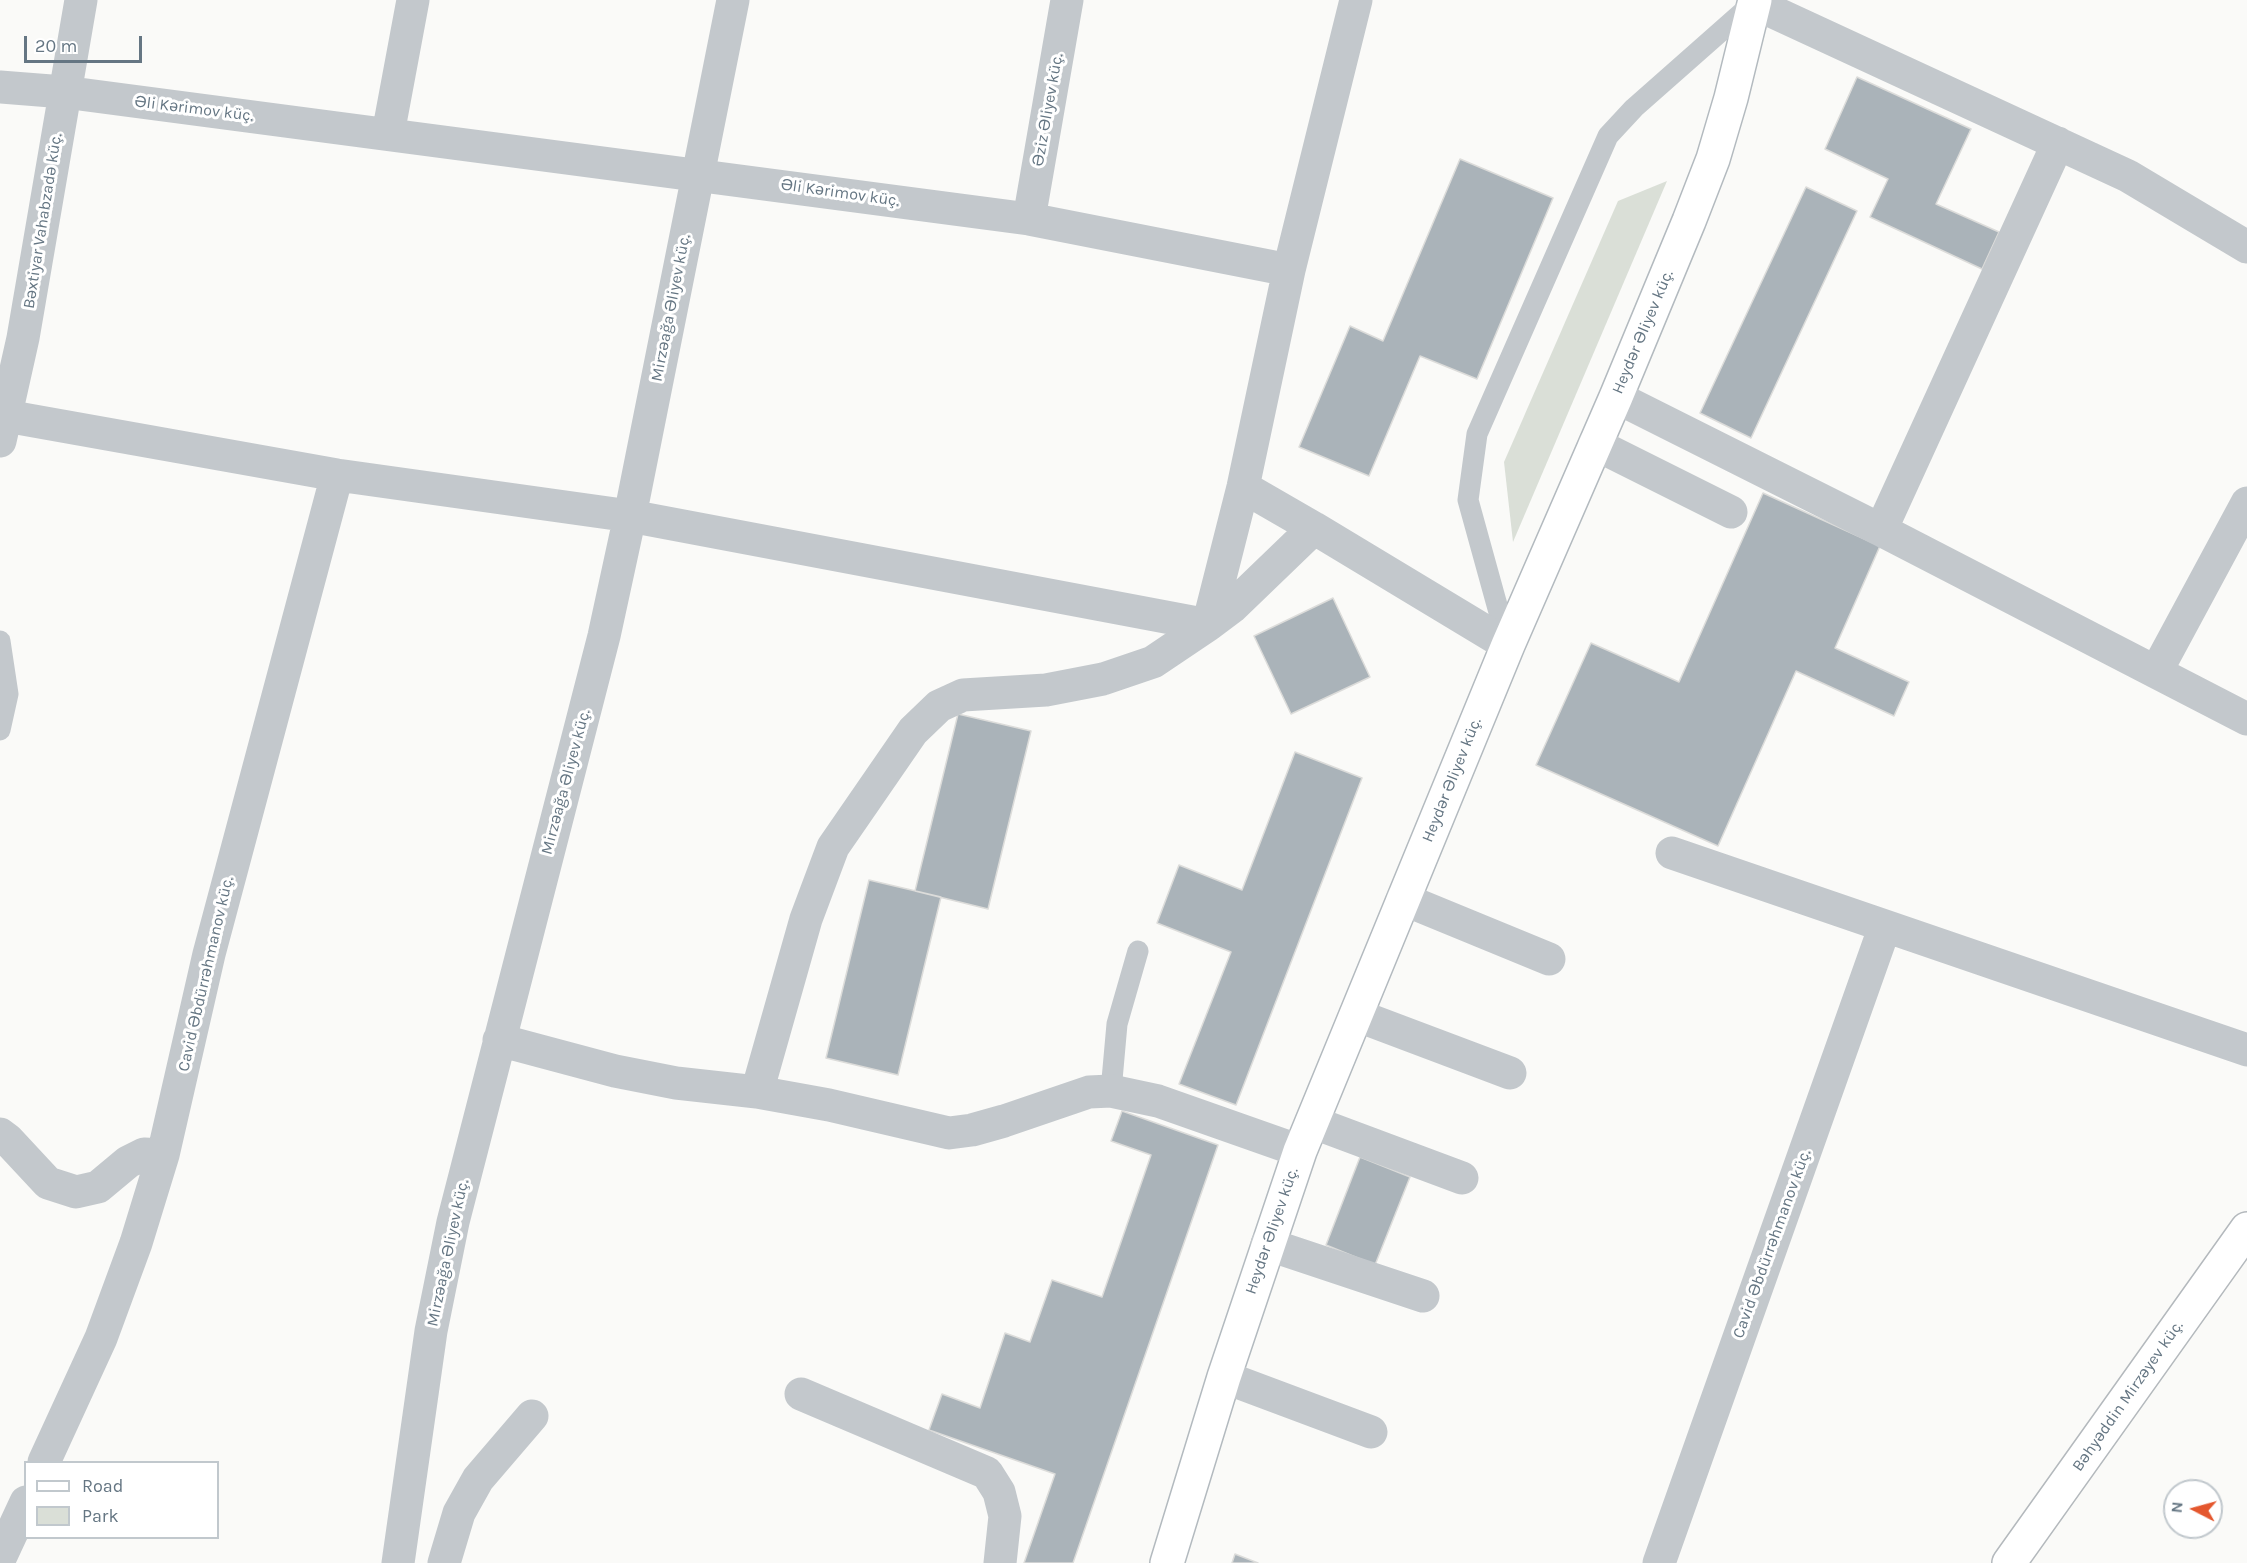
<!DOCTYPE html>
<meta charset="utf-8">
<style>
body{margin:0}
#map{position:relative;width:2247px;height:1563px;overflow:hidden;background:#fafaf8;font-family:Karla,sans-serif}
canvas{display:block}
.legend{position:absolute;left:24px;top:1461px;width:195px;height:78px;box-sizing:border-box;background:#fff;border:2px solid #c1c8cd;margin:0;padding:8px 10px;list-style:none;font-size:18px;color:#657683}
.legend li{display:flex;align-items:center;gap:12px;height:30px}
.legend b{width:30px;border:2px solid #c1c8cd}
.north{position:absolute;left:2163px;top:1479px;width:60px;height:60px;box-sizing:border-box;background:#fff;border:2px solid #c1c8cd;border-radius:50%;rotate:276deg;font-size:16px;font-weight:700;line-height:24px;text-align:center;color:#657683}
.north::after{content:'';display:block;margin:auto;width:21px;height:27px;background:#e4572e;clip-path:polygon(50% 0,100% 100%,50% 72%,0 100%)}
.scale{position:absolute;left:24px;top:36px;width:118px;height:27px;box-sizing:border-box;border:3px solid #657683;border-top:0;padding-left:8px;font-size:18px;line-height:21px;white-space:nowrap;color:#657683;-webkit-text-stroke:4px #fff;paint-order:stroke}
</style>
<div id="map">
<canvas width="2247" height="1563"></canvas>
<ul class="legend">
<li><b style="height:8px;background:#fff"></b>Road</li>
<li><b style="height:16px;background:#dadfd7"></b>Park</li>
</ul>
<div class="north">N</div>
<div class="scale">20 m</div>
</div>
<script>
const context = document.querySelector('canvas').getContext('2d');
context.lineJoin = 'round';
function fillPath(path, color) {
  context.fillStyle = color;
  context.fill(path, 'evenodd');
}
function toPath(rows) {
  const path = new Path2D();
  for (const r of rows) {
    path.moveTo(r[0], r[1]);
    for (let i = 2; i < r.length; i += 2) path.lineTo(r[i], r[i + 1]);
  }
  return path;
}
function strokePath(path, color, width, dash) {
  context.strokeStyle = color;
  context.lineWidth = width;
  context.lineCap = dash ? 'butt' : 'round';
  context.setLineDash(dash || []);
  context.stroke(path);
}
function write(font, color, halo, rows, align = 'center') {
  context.font = font + ' Karla,sans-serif';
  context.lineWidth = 6;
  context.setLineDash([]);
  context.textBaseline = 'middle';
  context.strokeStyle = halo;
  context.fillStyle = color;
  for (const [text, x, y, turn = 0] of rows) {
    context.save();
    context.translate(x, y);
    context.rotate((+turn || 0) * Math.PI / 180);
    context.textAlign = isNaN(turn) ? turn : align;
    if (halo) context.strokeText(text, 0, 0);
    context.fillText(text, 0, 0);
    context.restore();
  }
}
const green = toPath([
 [1667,181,1513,542,1504,462,1618,201]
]);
const building = toPath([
 [1857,77,1971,129,1936,204,1999,232,1982,269,1870,217,1888,179,1825,149,1857,77],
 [1460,159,1553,198,1477,379,1420,356,1369,476,1299,447,1350,326,1383,341,1460,159],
 [1806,187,1857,211,1751,438,1700,413,1806,187],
 [1763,493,1880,546,1835,648,1909,682,1894,716,1796,671,1718,846,1536,765,1591,643,1679,682,1763,493],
 [1333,598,1370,677,1291,714,1254,636,1333,598],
 [958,714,1031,731,988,909,915,891,958,714],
 [1295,752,1362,778,1236,1105,1179,1084,1231,952,1157,923,1179,865,1242,890,1295,752],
 [869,880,941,897,898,1075,826,1058,869,880],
 [1122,1111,1218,1145,1073,1563,1024,1563,1055,1474,929,1430,942,1394,980,1408,1005,1333,1030,1342,1052,1280,1102,1297,1151,1155,1111,1141,1122,1111],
 [1360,1157,1410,1177,1375,1265,1326,1245,1360,1157],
 [1235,1554,1258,1563,1232,1563,1235,1554]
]);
const lane = toPath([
 [0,641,8,694,0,730],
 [1508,645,1468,500,1477,434,1608,136,1634,108,1753,3],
 [1111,1091,1117,1024,1138,951]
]);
const street = toPath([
 [1754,3,2128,176,2247,247],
 [0,87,64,92,1029,219,1289,270],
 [388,134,413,0],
 [1029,219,1067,0],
 [1616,397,1881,530,2247,719],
 [6,416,337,475,630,516,1208,625,1232,607,1314,528,1508,645],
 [0,441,23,338,81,0],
 [1595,444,1731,512],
 [1243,487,1314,528],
 [1881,530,2058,143],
 [2156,672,2247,503],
 [1672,853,2247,1050],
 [1403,899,1549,959],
 [1356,1015,1510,1073],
 [499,1040,615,1071,676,1083,757,1092,829,1105,949,1133,972,1130,1004,1121,1089,1092,1111,1091,1158,1101,1300,1151],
 [757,1092,806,919,833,847,913,731,939,706,963,695,1046,690,1103,679,1153,662,1208,625,1243,487,1289,270,1356,0],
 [1312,1122,1462,1178],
 [0,1134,8,1140,48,1183,76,1192,98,1187,128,1162,144,1154,163,1155],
 [1267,1244,1423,1296],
 [1224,1377,1371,1432],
 [801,1394,987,1473,999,1492,1005,1516,1000,1563],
 [44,1462,101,1338,136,1243,163,1155,209,954,337,475],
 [0,1558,26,1502],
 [398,1563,431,1331,453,1222,604,636,630,516,733,0],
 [444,1563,459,1513,478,1479,532,1416],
 [1659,1563,1885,926]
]);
const secondary = toPath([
 [1167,1563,1224,1377,1300,1151,1508,645,1616,397,1689,221,1713,159,1731,98,1755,0]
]);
const highway = toPath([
 [2009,1563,2247,1229]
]);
const streetNames = [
 ["Əli Kərimov küç.",194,109,7],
 ["Əziz Əliyev küç.",1048,110,-80],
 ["Əli Kərimov küç.",840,193,8],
 ["Bəxtiyar Vahabzadə küç.",43,221,-81],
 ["Mirzəağa Əliyev küç.",671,308,-79],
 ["Heydər Əliyev küç.",1643,332,-67],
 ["Heydər Əliyev küç.",1452,780,-68],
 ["Mirzəağa Əliyev küç.",566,782,-75],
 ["Cavid Əbdürrəhmanov küç.",206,974,-77],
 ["Heydər Əliyev küç.",1272,1231,-71],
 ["Cavid Əbdürrəhmanov küç.",1772,1244,-70],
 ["Mirzəağa Əliyev küç.",448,1253,-78],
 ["Bəhyəddin Mirzəyev küç.",2128,1396,-55]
];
fillPath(green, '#dadfd7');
fillPath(building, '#aab3b9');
strokePath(building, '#dcdcda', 1.5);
strokePath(secondary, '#b3babf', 36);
strokePath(highway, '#b4b9bd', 36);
strokePath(lane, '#c3c8cc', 21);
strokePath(street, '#c3c8cc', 33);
strokePath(secondary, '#fff', 33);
strokePath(highway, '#fff', 33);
write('16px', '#657683', '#fff', streetNames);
</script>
